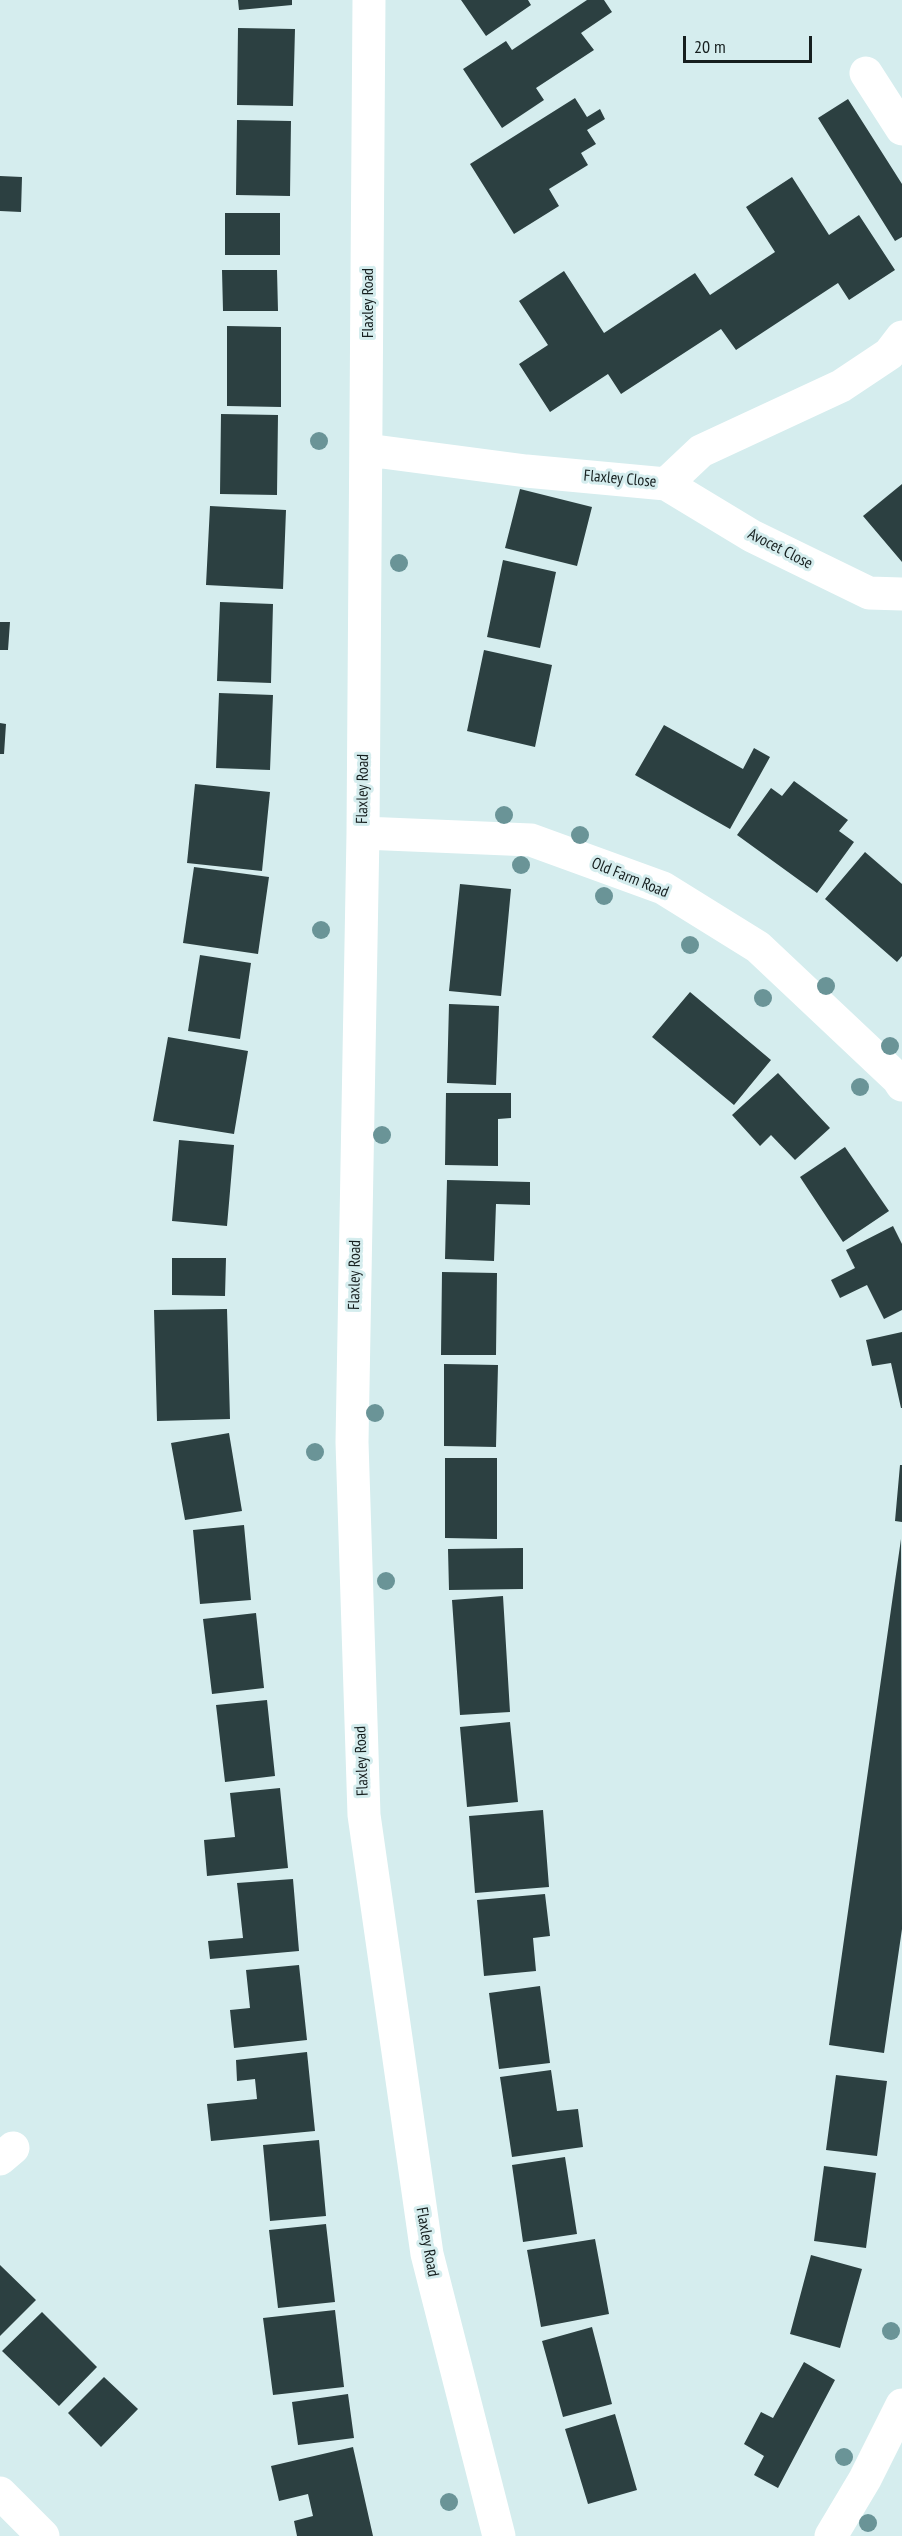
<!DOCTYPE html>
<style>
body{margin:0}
#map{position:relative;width:902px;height:2536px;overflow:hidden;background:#d5edee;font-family:"PT Sans Narrow",sans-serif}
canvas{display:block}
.scale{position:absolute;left:683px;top:36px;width:129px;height:27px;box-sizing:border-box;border:3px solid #161f1f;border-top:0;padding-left:8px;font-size:18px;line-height:21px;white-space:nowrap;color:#161f1f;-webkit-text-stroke:4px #d5edee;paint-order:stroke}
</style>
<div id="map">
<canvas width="902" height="2536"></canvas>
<div class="scale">20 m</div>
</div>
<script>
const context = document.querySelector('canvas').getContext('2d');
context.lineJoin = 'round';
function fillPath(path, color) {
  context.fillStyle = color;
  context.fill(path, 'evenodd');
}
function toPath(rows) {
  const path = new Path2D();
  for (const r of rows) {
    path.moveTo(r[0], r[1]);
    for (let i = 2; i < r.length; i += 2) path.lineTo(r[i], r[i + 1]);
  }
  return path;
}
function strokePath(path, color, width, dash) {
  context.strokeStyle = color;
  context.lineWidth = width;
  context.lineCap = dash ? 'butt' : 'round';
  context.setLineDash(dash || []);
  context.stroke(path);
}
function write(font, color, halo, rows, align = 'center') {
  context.font = font + ' "PT Sans Narrow",sans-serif';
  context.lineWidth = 6;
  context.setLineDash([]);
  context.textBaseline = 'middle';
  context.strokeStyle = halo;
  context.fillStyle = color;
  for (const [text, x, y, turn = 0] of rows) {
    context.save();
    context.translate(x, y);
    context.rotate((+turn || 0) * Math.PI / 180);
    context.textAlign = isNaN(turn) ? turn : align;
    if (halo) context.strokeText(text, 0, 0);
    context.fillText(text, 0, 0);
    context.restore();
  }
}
const building = toPath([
 [238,0,292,0,292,5,239,10],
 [461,0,528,0,531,5,486,36],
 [587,0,604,0,612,12,581,33,594,50,536,88,544,100,502,128,463,69,506,41,512,50],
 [238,28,295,29,293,106,237,105],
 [575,98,587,117,600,109,605,119,587,130,596,144,581,153,588,165,549,189,559,206,514,234,470,164],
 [848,99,902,184,902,237,895,241,818,118],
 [237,120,291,121,290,196,236,195],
 [0,176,22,177,21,212,0,211],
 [792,177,829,235,859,215,895,270,849,300,838,283,736,350,721,329,621,394,608,374,550,412,519,364,548,345,519,301,564,271,604,333,695,273,710,295,775,252,746,207],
 [225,213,280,213,280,255,225,255],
 [222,270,277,270,278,311,223,311],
 [227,326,281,327,281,407,227,406],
 [221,414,278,415,277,495,220,494],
 [902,484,902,562,863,516],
 [520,489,592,507,577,566,505,548],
 [210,506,286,510,283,589,206,585],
 [503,560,556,572,540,648,487,637],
 [220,602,273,604,271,683,217,681],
 [0,622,10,622,8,650,0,650],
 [484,650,552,665,535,747,467,731],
 [219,693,273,695,270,770,216,768],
 [0,723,6,724,4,754,0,754],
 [664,725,743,769,754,748,770,757,730,829,635,775],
 [794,781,848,820,839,831,854,842,817,893,737,835,771,788,782,796],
 [195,784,270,792,262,871,187,863],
 [865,852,902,884,902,956,897,962,825,899],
 [194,867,269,877,258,954,183,943],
 [460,884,511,889,501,996,449,991],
 [200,955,251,963,240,1039,188,1031],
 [690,992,771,1060,734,1105,652,1037],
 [449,1004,499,1006,496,1085,447,1083],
 [168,1037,248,1051,234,1134,153,1121],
 [778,1073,830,1128,795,1160,771,1135,760,1146,732,1115],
 [446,1093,511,1093,511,1118,498,1119,498,1166,445,1165],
 [179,1140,234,1145,227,1226,172,1221],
 [845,1147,889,1211,843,1242,800,1177],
 [447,1180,530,1182,530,1205,496,1204,494,1261,445,1259],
 [893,1226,902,1244,902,1310,884,1319,867,1285,840,1298,831,1280,855,1268,846,1250],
 [172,1258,226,1258,225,1296,172,1295],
 [442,1272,497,1273,496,1355,441,1355],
 [227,1309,230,1419,157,1421,154,1310],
 [902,1332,902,1408,901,1408,891,1363,872,1366,866,1340],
 [444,1364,498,1365,496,1447,444,1446],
 [229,1433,242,1511,185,1520,171,1443],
 [445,1458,497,1458,497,1539,445,1538],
 [900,1465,902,1465,902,1522,895,1521],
 [244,1525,251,1600,200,1604,193,1530],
 [901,1539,902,1929,884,2053,829,2045],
 [523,1548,523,1589,449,1590,448,1549],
 [503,1596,510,1712,460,1715,452,1600],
 [256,1613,264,1688,212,1694,203,1619],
 [267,1700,275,1776,225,1782,216,1705],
 [510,1722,518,1802,467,1807,460,1727],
 [280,1788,288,1868,207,1876,204,1840,235,1837,230,1793],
 [543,1810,549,1887,475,1893,469,1816],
 [293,1879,299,1951,210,1959,208,1941,243,1938,237,1883],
 [545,1894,550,1936,533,1938,536,1971,484,1976,477,1900],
 [299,1965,307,2040,234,2048,230,2010,250,2008,246,1970],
 [540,1986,550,2063,499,2069,489,1993],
 [307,2052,315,2131,211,2141,207,2104,257,2099,255,2079,237,2081,236,2060],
 [551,2070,557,2111,578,2109,583,2147,512,2157,500,2077],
 [836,2075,887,2081,877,2156,826,2150],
 [319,2140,326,2216,270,2221,263,2145],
 [565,2157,577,2234,523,2242,512,2165],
 [824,2166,876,2173,866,2248,814,2241],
 [326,2224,335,2302,278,2308,269,2230],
 [595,2239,609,2314,541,2327,527,2250],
 [811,2255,862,2269,840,2348,790,2334],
 [0,2265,36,2300,0,2336],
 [335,2310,344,2387,273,2395,263,2318],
 [42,2312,97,2367,59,2406,2,2351],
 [592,2327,612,2404,563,2417,542,2341],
 [804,2362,835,2380,778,2488,754,2475,764,2456,744,2444,761,2412,773,2418],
 [104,2377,138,2409,101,2447,68,2413],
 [348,2394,354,2438,298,2445,292,2402],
 [615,2414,637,2490,588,2504,565,2429],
 [353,2447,373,2536,297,2536,294,2521,313,2516,308,2494,279,2501,271,2466]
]);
const minor = toPath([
 [369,0,363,833,352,1442,364,1815,427,2254,499,2536],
 [866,73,902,129],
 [367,450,526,471,666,484,701,451,841,386,889,354,902,337],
 [666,484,752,536,869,593,902,594],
 [363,833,531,840,663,888,758,947,898,1079,902,1085],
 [0,2159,13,2148],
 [0,2493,43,2536],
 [831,2536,865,2479,902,2405]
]);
const trees = [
 [319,441],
 [399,563],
 [504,815],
 [580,835],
 [521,865],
 [604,896],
 [321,930],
 [690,945],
 [826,986],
 [763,998],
 [890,1046],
 [860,1087],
 [382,1135],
 [375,1413],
 [315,1452],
 [386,1581],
 [891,2331],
 [844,2457],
 [449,2502],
 [868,2523]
];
const streetNames = [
 ["Flaxley Road",368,303,-90],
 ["Flaxley Close",620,479,5],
 ["Avocet Close",780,549,27],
 ["Flaxley Road",363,789,-89],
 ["Old Farm Road",630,878,22],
 ["Flaxley Road",355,1275,-89],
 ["Flaxley Road",362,1761,-92],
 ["Flaxley Road",427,2242,80]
];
fillPath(building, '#2c4041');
strokePath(minor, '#fff', 33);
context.fillStyle = '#6a9497';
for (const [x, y] of trees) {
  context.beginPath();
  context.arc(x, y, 9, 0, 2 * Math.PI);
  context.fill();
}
write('16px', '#161f1f', '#d5edee', streetNames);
</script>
